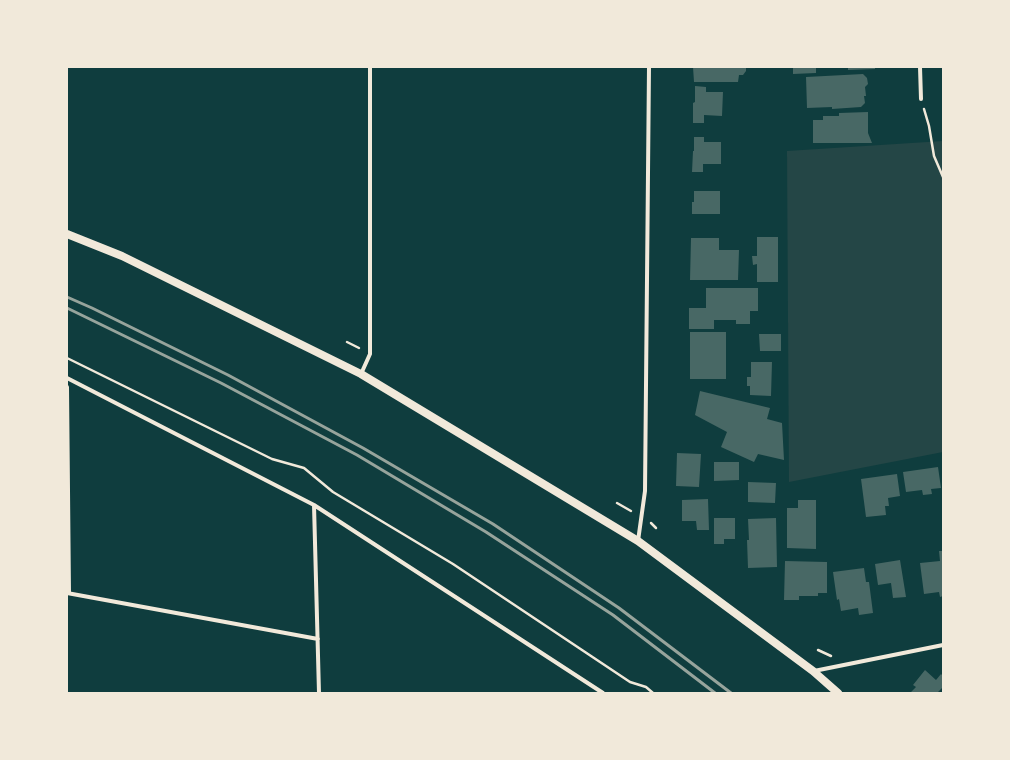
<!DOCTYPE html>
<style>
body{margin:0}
#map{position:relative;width:1010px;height:760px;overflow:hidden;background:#0f3d3e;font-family:Montserrat,sans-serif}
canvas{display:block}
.frame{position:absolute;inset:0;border:68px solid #f1e9da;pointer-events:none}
</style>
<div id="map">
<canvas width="1010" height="760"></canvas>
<div class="frame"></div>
</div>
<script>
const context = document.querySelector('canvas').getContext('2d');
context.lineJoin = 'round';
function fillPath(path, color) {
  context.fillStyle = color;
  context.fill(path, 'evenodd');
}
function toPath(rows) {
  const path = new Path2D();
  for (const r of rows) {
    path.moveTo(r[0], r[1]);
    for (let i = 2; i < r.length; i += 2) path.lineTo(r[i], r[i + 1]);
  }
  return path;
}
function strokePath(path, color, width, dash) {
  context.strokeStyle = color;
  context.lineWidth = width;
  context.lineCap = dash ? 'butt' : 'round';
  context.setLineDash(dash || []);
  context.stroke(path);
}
const green = toPath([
 [943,141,943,452,789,482,787,151]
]);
const building = toPath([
 [693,67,746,67,746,71,743,75,739,75,738,82,694,82],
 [793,67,816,67,816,73,793,74],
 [848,67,875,67,875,69,848,70],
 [863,74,867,78,868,84,865,87,866,96,864,96,865,103,861,107,832,109,832,107,807,108,806,77],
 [695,86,706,87,706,92,723,92,722,116,704,115,704,123,693,123,693,103,695,102],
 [868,112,868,133,872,143,813,143,813,120,823,120,823,116,839,116,839,113],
 [694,137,704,137,704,142,721,142,721,164,703,164,703,172,692,172,693,151,694,151],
 [694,191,720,191,720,214,692,214,692,202,694,202],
 [757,237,778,237,778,282,757,282,757,264,753,265,752,256,757,256],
 [691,238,719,238,719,250,739,250,738,280,690,280],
 [706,288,758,288,758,311,750,311,750,324,736,324,736,320,714,320,714,329,689,329,689,308,706,308],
 [690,332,726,332,726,379,690,379],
 [759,334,781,334,781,351,760,351],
 [751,362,772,362,771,396,750,395,750,386,747,386,747,377,751,377],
 [700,391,770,408,767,419,782,423,784,460,758,454,754,462,721,447,727,432,695,415],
 [677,453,701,454,699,487,676,486],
 [714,462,739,462,739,480,714,481],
 [938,467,941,488,931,489,932,494,923,495,922,490,906,492,903,472],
 [897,474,900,496,888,498,889,506,885,506,886,515,866,517,861,479],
 [748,482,776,483,775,503,748,502],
 [708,499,709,530,697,530,696,521,682,521,682,500],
 [798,500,816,500,816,549,787,548,787,508,798,508],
 [714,518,735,518,735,539,724,539,724,544,714,544],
 [776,518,777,567,748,568,747,540,749,540,748,519],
 [939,551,943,551,943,596,940,597,939,592,924,594,920,563,940,561],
 [900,560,906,597,893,598,891,583,878,585,875,564],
 [785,561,827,562,827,593,818,593,818,596,799,596,799,600,784,600],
 [864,568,866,582,869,582,873,613,859,615,858,608,841,611,839,599,837,600,833,572],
 [925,670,936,680,941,674,943,676,943,687,937,693,910,693,916,687,913,685]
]);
const path = toPath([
 [924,109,929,126,934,156,943,177],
 [347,342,359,348],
 [67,358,272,459,304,468,333,492,453,564,630,682,646,687,653,693],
 [617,503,631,511],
 [651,523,656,528],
 [818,650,831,656]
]);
const minor = toPath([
 [920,67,921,99],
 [361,374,370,354,370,67],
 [67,378,314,505,603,693],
 [67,387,69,593],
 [314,505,319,693],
 [638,541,645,491,649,67],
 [67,593,318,639],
 [814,671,943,645]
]);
const secondary = toPath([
 [67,234,122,256,361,374,638,541,813,671,838,693]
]);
const rail = toPath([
 [67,297,92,308,228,375,363,448,493,524,619,608,731,693],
 [67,308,221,383,357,455,486,532,613,615,715,693]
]);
fillPath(green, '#244646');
fillPath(building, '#486865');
strokePath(path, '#f1e9da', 2.5);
strokePath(minor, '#f1e9da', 4);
strokePath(secondary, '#f1e9da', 8);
strokePath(rail, '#97a49c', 3);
</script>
